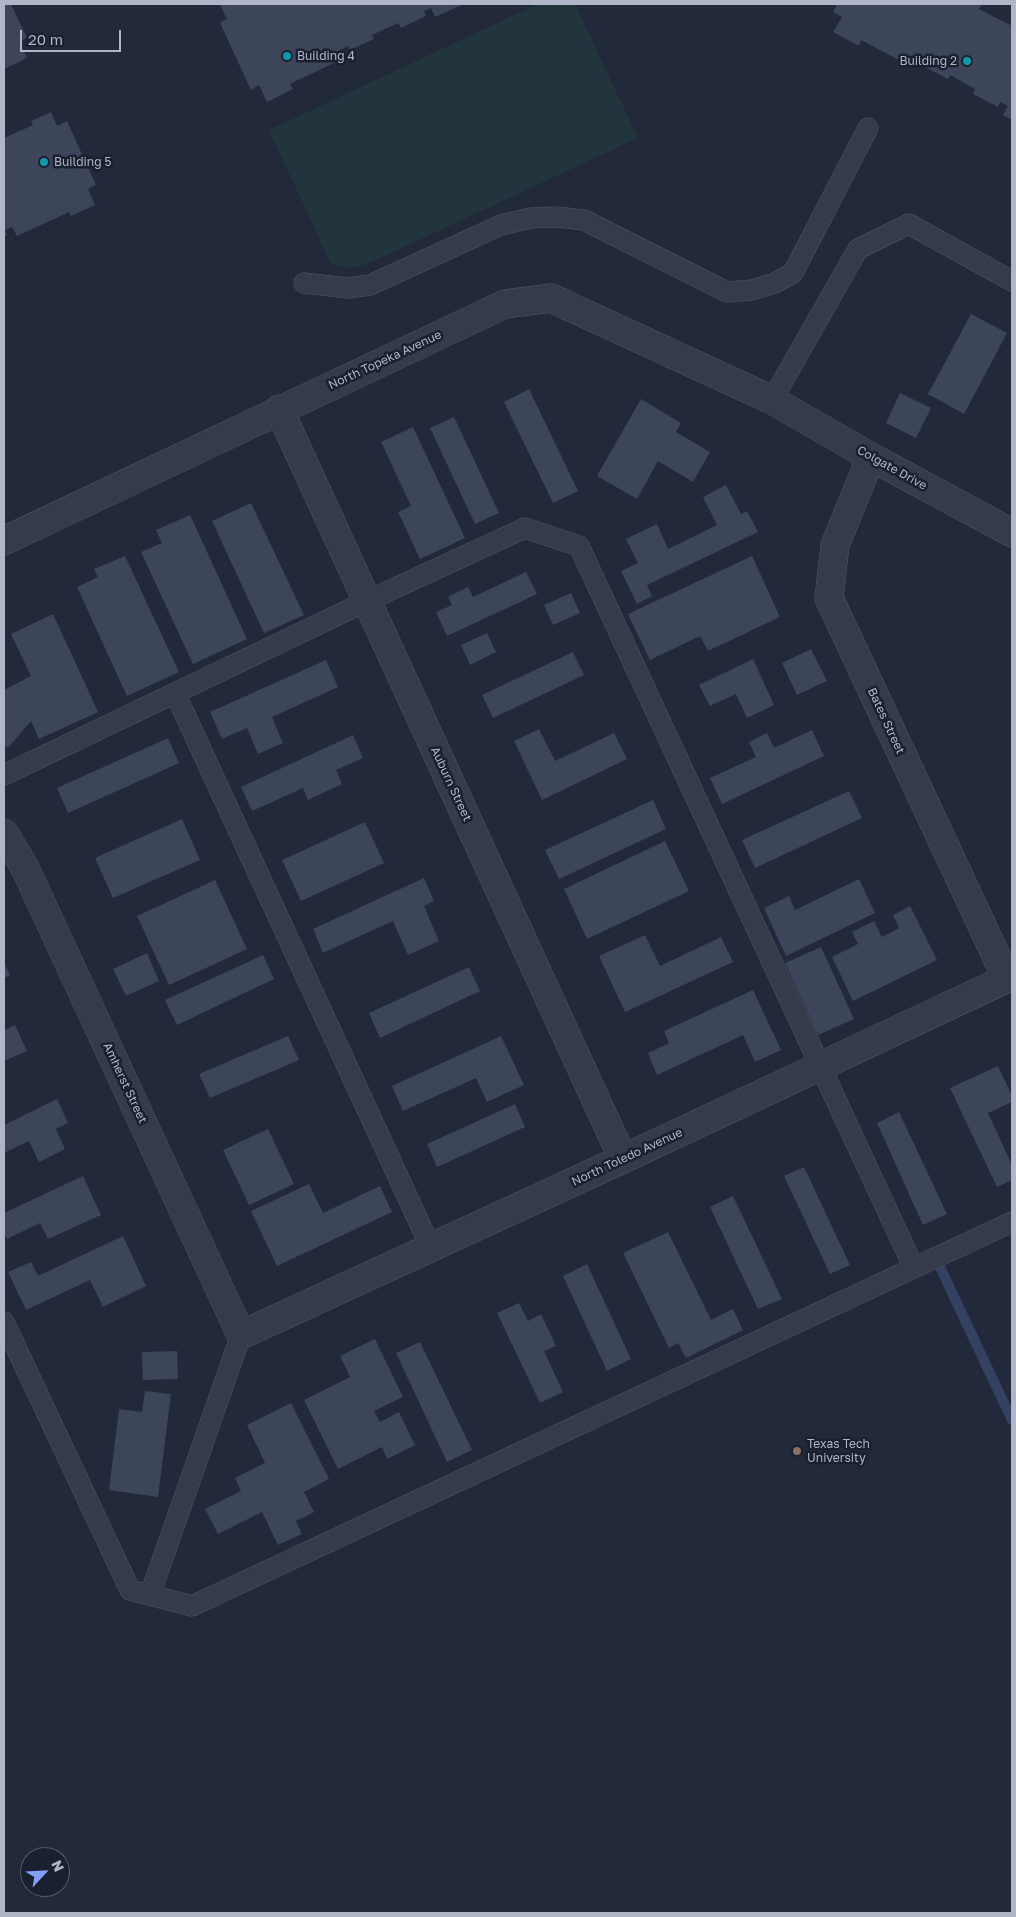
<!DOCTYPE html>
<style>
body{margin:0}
#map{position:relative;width:1016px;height:1917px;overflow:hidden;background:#21293b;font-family:"Golos Text",sans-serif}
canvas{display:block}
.frame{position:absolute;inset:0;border:5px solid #b0b6c7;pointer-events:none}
.north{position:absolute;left:20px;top:1847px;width:50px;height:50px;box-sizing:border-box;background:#1a202f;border:1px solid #565c6c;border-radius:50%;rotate:65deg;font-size:14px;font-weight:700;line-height:20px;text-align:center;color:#b0b6c7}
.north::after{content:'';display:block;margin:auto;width:18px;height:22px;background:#81a0fa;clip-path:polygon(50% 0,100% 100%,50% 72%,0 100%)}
.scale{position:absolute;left:20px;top:30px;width:101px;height:22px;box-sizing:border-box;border:2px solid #b0b6c7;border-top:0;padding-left:6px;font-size:15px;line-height:18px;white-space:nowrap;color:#b0b6c7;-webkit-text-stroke:4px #1a202f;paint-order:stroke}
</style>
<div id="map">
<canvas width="1016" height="1917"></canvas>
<div class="frame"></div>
<div class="north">N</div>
<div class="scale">20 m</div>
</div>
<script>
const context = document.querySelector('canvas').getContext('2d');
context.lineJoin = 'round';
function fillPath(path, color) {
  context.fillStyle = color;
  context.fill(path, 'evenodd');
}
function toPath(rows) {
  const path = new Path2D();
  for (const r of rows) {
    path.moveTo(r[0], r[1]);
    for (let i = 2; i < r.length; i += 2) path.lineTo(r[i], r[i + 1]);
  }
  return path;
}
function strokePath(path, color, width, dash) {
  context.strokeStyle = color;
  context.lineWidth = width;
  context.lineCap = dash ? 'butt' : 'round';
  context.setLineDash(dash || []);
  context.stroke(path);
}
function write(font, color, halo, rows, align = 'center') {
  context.font = font + ' "Golos Text",sans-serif';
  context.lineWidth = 5;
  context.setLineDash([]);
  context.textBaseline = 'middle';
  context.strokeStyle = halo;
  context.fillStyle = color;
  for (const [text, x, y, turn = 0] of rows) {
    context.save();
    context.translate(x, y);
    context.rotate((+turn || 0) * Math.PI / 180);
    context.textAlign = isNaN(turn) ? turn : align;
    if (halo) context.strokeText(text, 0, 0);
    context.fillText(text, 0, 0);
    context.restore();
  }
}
const green = toPath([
 [538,4,575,4,638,138,365,265,348,268,331,264,269,130]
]);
const stream = toPath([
 [940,1267,1012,1420]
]);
const building = toPath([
 [4,4,11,4,27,38,19,41,27,58,4,69],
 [222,4,464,4,435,17,431,8,424,11,426,16,401,28,398,23,372,35,374,39,350,50,348,46,336,52,340,60,290,84,293,89,267,102,259,85,251,90,220,23,227,19,220,5],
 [837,4,982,4,979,9,1010,25,1012,21,1012,120,1003,115,1008,106,1000,102,998,107,973,94,975,89,950,75,948,79,925,67,926,63,915,57,910,66,861,40,859,46,833,32,842,17,833,12],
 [51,112,57,126,67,121,96,185,88,189,95,205,71,216,69,212,17,236,12,227,5,230,7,235,4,237,4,138,33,125,31,121],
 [971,314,1007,333,964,414,928,394],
 [529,389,578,491,553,503,504,402],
 [900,393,931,408,916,438,886,423],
 [641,399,681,423,676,432,710,452,693,482,658,461,637,499,597,476],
 [454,417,499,513,475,524,430,428],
 [413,427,465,538,420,559,398,512,411,506,381,442],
 [726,485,741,514,747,511,758,532,647,585,652,596,637,604,621,571,638,563,626,539,657,524,668,549,717,525,703,497],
 [251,503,304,615,264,633,212,521],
 [190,515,247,639,193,664,141,552,162,543,156,530],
 [125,556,179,672,127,696,77,587,98,577,94,569],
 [752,556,780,617,708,651,700,636,650,660,628,614],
 [526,572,537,594,447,636,436,612,452,605,448,597,468,587,473,597],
 [571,593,580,613,553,625,544,605],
 [53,614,98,712,39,739,31,721,8,748,4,745,4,690,31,676,11,634],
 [487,633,496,652,470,665,461,645],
 [811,649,827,681,797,695,782,663],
 [573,652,584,675,493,718,482,695],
 [753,659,774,705,747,718,736,694,710,706,699,685],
 [326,660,338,687,272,717,283,743,258,754,247,728,222,739,210,712],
 [539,729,555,761,614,733,627,759,542,800,514,741],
 [812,730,824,756,722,804,710,778,756,757,749,742,767,733,774,748],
 [353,735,363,758,336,770,342,784,308,800,303,788,252,811,241,787],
 [168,738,179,763,68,813,57,788],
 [849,791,862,818,755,868,742,840],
 [653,800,666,829,559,879,545,850],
 [182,819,200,860,113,898,95,858],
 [365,822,384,863,301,901,282,860],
 [665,841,689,891,587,939,564,889],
 [424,878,434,901,424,906,439,941,408,955,393,921,323,953,313,929],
 [859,879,875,913,786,956,764,908,789,896,795,910],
 [215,880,247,949,169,985,137,916],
 [910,906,937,960,853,1001,832,957,858,944,852,932,874,921,882,937,899,928,893,915],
 [645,935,660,966,721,937,733,962,625,1012,599,956],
 [821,947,854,1019,818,1035,785,963],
 [147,953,159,981,126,996,113,969],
 [263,955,274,979,177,1025,165,1000],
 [4,963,10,975,4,978],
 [469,967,480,991,380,1038,369,1013],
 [753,990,781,1050,755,1062,743,1035,657,1075,648,1053,669,1043,664,1031],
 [15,1025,27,1051,4,1061,4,1030],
 [288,1036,299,1060,210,1098,199,1074],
 [501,1036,524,1085,487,1102,476,1078,403,1111,392,1086],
 [998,1066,1012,1096,1012,1102,988,1113,1012,1165,1012,1180,997,1187,950,1088],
 [57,1099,68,1123,56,1129,65,1149,39,1162,29,1141,4,1153,4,1125],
 [515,1104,525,1127,437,1167,427,1144],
 [899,1112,947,1214,923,1225,877,1123],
 [268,1129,294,1184,249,1205,223,1150],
 [804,1167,850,1265,830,1274,784,1176],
 [83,1176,101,1215,48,1239,40,1223,7,1239,4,1232,4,1213],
 [309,1184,323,1213,380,1186,392,1212,277,1266,251,1211],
 [733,1196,782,1299,758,1309,710,1207],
 [668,1232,711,1320,733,1309,743,1330,686,1358,678,1343,669,1348,623,1253],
 [123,1236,146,1286,103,1307,90,1280,26,1310,8,1272,31,1262,38,1276],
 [587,1264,631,1359,607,1371,563,1276],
 [519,1303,528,1321,541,1314,556,1346,544,1351,563,1392,540,1403,497,1313],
 [375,1339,403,1397,374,1411,380,1422,399,1412,415,1445,387,1459,382,1447,338,1469,304,1400,350,1377,340,1356],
 [420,1342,472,1450,447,1462,396,1353],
 [177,1351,178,1379,143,1380,142,1352],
 [145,1391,171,1394,158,1497,109,1490,119,1409,142,1412],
 [291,1403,329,1479,304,1492,314,1512,296,1521,302,1534,278,1545,262,1512,218,1534,205,1509,241,1491,235,1478,265,1463,247,1425]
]);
const lane = toPath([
 [304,283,348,288,370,285,501,225,531,218,557,217,584,220,727,292,752,290,775,283,793,273,868,128],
 [772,400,858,249,909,224,1012,281],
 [175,693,431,1248],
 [4,775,367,601,525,528,579,546,914,1268],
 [4,1322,130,1590,192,1606,1012,1222],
 [150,1595,241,1335]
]);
const street = toPath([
 [279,409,623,1159],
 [871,457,835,545,829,598,1007,979],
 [4,541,505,304,551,298,772,400,871,457,1012,533],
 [4,833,25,868,241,1335,623,1159,1012,976]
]);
const markers = [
 [287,56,5,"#0f9aa8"],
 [967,61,5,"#0f9aa8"],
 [44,162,5,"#0f9aa8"],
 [797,1451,5,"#8d6e63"]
];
const poiNames = [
 ["Building 4",297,56],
 ["Building 2",957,61,"right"],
 ["Building 5",54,162],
 ["Texas Tech",807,1444],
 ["University",807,1458]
];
const streetNames = [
 ["North Topeka Avenue",385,360,-25],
 ["Colgate Drive",892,468,29],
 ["Bates Street",886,721,65],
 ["Auburn Street",451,784,65],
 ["Amherst Street",125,1083,65],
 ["North Toledo Avenue",627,1157,-25]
];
fillPath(green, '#23353c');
strokePath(stream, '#344162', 10);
fillPath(building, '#3d455b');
strokePath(lane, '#505665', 21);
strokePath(street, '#505665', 29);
strokePath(lane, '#353b4b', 20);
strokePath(street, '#353b4b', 28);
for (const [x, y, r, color] of markers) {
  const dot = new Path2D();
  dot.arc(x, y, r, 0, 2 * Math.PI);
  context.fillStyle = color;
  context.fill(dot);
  strokePath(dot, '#1a202f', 2);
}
write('12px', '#b0b6c7', '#1a202f', poiNames, 'left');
write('12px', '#b0b6c7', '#1a202f', streetNames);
</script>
